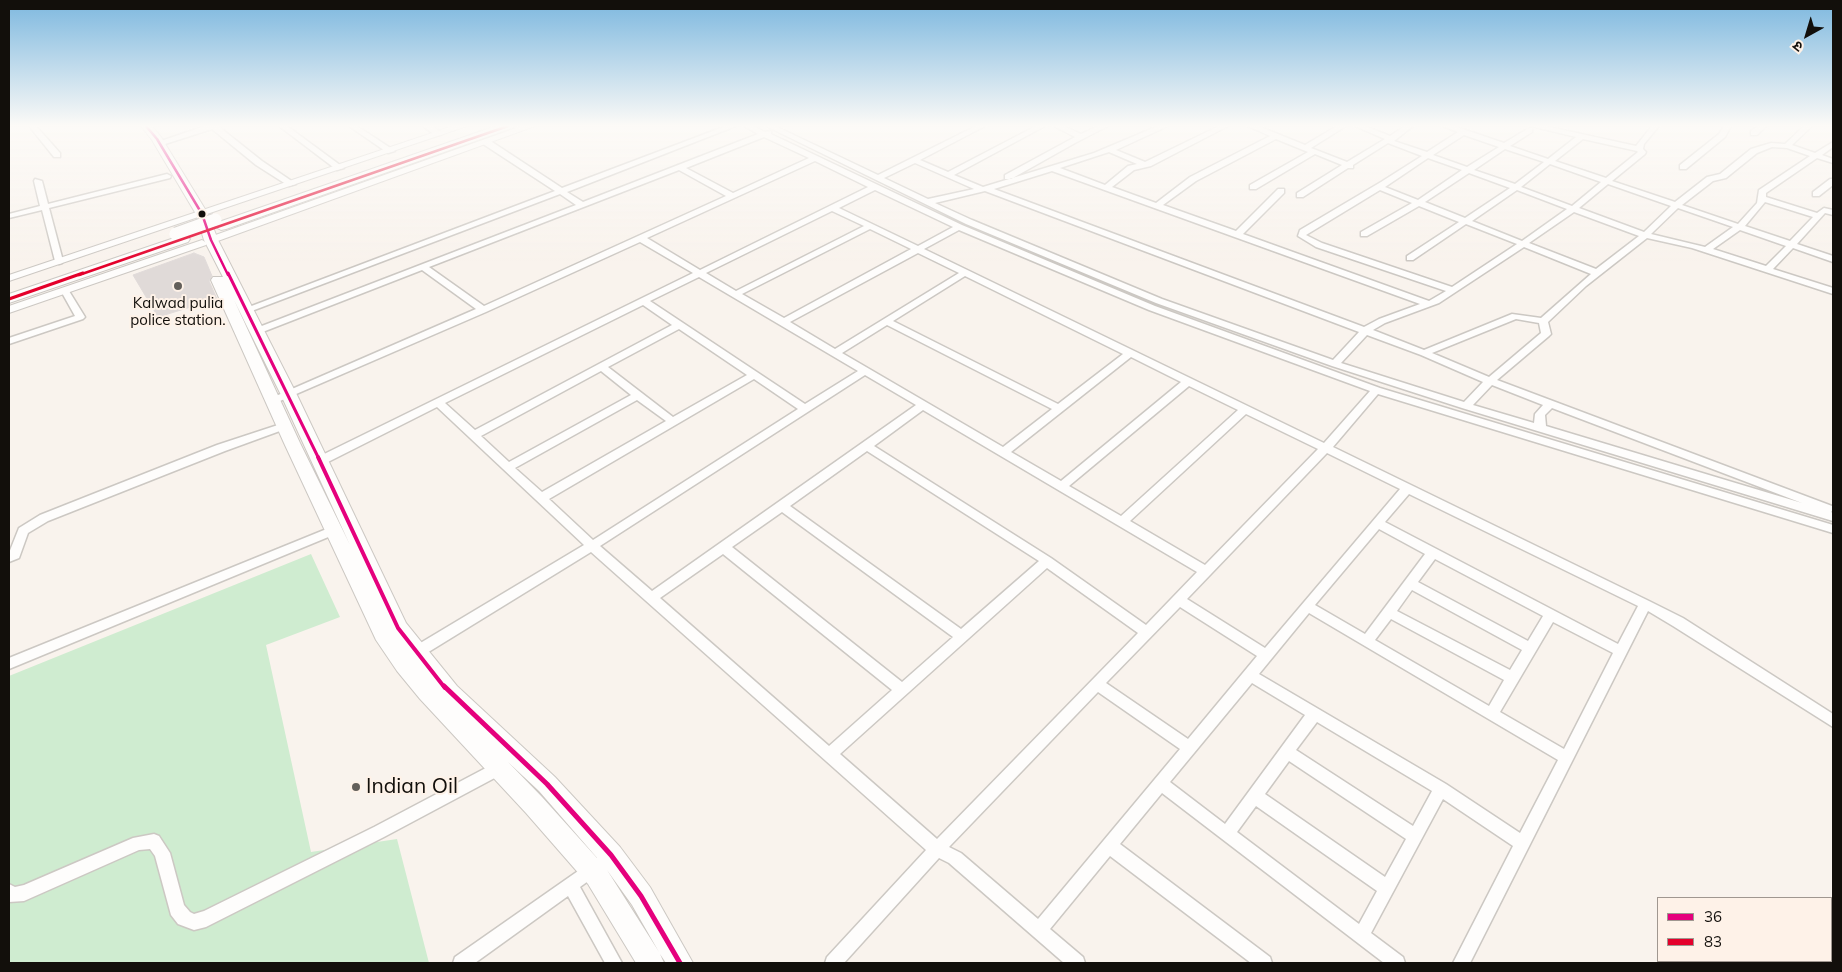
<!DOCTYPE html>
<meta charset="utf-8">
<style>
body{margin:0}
#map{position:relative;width:1842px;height:972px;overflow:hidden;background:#f9f3ed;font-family:Mulish,"Noto Sans Devanagari",sans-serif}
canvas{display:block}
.frame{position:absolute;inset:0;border:10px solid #120f0b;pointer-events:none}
.legend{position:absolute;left:1657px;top:897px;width:175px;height:65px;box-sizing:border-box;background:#fef2e8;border:1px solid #a09790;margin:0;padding:6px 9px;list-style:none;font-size:15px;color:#120f0b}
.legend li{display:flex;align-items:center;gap:10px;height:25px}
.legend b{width:25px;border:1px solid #a09790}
.north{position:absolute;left:1782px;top:10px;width:50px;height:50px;-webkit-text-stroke:4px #fef2e8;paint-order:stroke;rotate:219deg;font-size:14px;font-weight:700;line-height:20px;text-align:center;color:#120f0b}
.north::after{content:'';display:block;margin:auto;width:18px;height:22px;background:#120f0b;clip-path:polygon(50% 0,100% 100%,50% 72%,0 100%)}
</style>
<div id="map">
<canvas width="1842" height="972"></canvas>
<div class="frame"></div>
<ul class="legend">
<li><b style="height:6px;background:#e5007d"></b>36</li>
<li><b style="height:6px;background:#e4002b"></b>83</li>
</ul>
<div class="north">उ</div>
</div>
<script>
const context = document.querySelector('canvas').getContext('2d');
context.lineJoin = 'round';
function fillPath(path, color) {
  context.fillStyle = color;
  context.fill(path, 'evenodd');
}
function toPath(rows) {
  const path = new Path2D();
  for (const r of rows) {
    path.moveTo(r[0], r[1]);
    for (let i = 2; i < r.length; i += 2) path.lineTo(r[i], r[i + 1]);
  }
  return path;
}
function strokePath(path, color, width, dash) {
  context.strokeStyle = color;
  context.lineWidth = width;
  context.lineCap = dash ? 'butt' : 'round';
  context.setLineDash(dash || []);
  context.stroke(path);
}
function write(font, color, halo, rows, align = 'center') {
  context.font = font + ' Mulish,sans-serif';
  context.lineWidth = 4;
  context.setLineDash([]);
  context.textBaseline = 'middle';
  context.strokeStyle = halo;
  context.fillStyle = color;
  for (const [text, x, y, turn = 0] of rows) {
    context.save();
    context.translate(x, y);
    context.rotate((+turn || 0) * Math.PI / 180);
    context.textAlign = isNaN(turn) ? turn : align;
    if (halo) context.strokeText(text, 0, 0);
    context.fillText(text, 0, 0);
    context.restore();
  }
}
const green = toPath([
 [311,554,340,617,266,645,311,852,397,839,429,963,9,963,9,676]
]);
const building = toPath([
 [194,253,204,257,212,276,209,281,217,299,158,317,133,275,194,253]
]);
const minor = toPath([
 [29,126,36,126,60,153,60,157,54,157,29,126],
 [205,126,218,126,262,161,296,184,289,186,256,165,212,129,162,145,155,143,205,126],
 [279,126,287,126,344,168,337,170,279,126],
 [349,126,357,126,395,151,388,153,349,126],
 [423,126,432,126,443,134,436,136,423,126],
 [726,126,736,126,567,192,583,202,758,134,744,126,753,126,765,132,771,131,771,134,962,225,1155,306,1380,388,1833,525,1833,533,1378,394,1333,447,1649,601,1683,618,1833,714,1833,727,1673,626,1648,611,1470,963,1453,963,1513,846,1443,799,1371,933,1403,957,1405,963,1384,963,1162,793,1120,844,1270,957,1272,963,1251,963,1110,856,1050,929,1083,957,1085,963,1064,963,949,863,939,858,844,963,825,963,827,957,926,850,591,552,422,656,417,657,412,656,410,652,412,648,584,545,437,407,324,464,316,464,315,461,316,458,693,273,640,242,486,312,273,404,269,403,268,401,269,399,476,309,422,270,260,333,254,333,254,329,576,205,560,194,249,312,246,313,241,310,555,191,483,144,483,140,489,140,562,188,726,126],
 [764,137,809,158,733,193,686,168,764,137],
 [815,161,868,187,700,270,647,238,815,161],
 [679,170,726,196,484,306,429,267,679,170],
 [875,190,953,227,918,246,839,208,875,190],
 [832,211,864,226,736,291,706,273,832,211],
 [870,229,911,249,784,318,742,294,870,229],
 [959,230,1149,310,1370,391,1324,443,924,249,959,230],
 [918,253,959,273,835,349,790,322,918,253],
 [965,276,1123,354,1058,404,893,321,965,276],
 [699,277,858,371,805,404,650,301,699,277],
 [643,305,672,325,475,430,445,403,643,305],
 [887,325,1052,409,1003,447,842,353,887,325],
 [679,329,747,375,673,417,608,367,679,329],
 [1131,357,1181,382,1061,481,1011,452,1131,357],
 [601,371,631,395,509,462,481,436,601,371],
 [865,375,916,405,652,591,600,546,865,375],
 [754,379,798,409,593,540,549,499,754,379],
 [1189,386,1238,410,1121,516,1069,486,1189,386],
 [637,400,666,421,542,492,515,468,637,400],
 [923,410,1197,572,1146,625,1051,558,874,446,923,410],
 [1246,414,1318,449,1205,565,1130,521,1246,414],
 [867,451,1039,561,961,629,790,506,867,451],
 [1327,453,1400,489,1265,648,1187,599,1327,453],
 [1409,494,1638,606,1618,644,1385,522,1409,494],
 [782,512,953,637,902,682,732,547,782,512],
 [1379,529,1425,554,1365,634,1315,605,1379,529],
 [723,554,892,690,829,746,660,598,723,554],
 [1435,559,1543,616,1528,641,1418,582,1435,559],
 [1047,568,1138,633,937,839,840,754,1047,568],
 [1412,590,1522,650,1510,670,1397,611,1412,590],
 [1180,607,1257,656,1188,739,1106,683,1180,607],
 [1309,613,1558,760,1520,833,1446,784,1259,674,1309,613],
 [1391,619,1504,680,1489,706,1375,640,1391,619],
 [1553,622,1613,653,1564,749,1500,712,1553,622],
 [1252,683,1305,715,1225,824,1170,782,1252,683],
 [1098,692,1180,749,1038,919,961,853,949,847,1098,692],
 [1317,722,1432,791,1413,826,1296,750,1317,722],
 [1289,761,1406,839,1385,877,1265,794,1289,761],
 [1256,806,1377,891,1359,924,1237,832,1256,806],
 [766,126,775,126,878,175,976,126,985,126,920,160,948,172,1036,126,1045,126,954,175,983,187,1094,153,1158,126,1168,126,1116,150,1145,162,1219,126,1228,126,1151,166,1134,170,1112,187,1156,203,1190,177,1270,136,1248,126,1258,126,1305,145,1337,126,1346,126,1311,148,1347,162,1385,139,1355,126,1365,126,1390,136,1405,126,1413,126,1394,141,1427,152,1458,132,1443,126,1454,126,1504,143,1529,128,1532,128,1532,132,1510,146,1548,159,1576,137,1531,126,1545,126,1636,146,1652,126,1659,126,1644,144,1643,149,1646,152,1645,154,1612,181,1675,202,1707,177,1720,174,1751,149,1771,143,1785,144,1804,126,1812,126,1792,145,1815,153,1833,142,1833,147,1822,155,1833,159,1833,163,1817,158,1766,193,1766,197,1817,213,1824,208,1833,210,1833,215,1825,213,1797,244,1833,256,1833,262,1793,248,1773,269,1833,288,1833,294,1692,248,1647,238,1586,286,1548,322,1551,334,1549,336,1497,380,1832,506,1833,510,1831,512,1833,513,1833,521,1462,408,1332,366,1156,303,966,224,766,126],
 [1464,135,1499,147,1467,167,1433,155,1464,135],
 [1276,139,1308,152,1250,185,1250,189,1256,189,1315,154,1342,165,1297,193,1297,197,1303,197,1348,168,1353,168,1353,165,1388,143,1422,156,1381,182,1300,230,1298,236,1316,247,1446,291,1429,301,1243,234,1284,193,1284,189,1278,189,1236,231,1163,205,1196,181,1276,139],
 [1583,139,1637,151,1638,152,1606,178,1555,161,1583,139],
 [1772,147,1787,148,1810,156,1759,190,1757,203,1738,224,1682,205,1713,181,1726,178,1757,153,1772,147],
 [1505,149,1544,162,1515,184,1474,170,1505,149],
 [1109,152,1137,164,1128,166,1105,185,1060,168,1109,152],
 [1428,158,1462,170,1418,200,1385,187,1428,158],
 [915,163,974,189,928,199,884,178,915,163],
 [1550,164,1601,182,1572,206,1521,187,1550,164],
 [1052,171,1420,304,1379,319,1364,327,994,189,1052,171],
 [1469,173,1510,188,1465,218,1425,202,1469,173],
 [1608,184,1671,206,1644,232,1579,208,1608,184],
 [1380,190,1412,203,1361,232,1361,236,1367,236,1419,206,1459,222,1407,256,1407,260,1413,260,1466,224,1517,244,1452,287,1322,243,1306,235,1380,190],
 [1517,190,1567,209,1522,241,1472,221,1517,190],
 [985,191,1359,332,1333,360,1162,299,972,220,935,203,985,191],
 [1765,202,1813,217,1790,241,1745,226,1765,202],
 [1678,208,1733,227,1705,247,1651,234,1678,208],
 [1574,212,1639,236,1596,269,1529,243,1574,212],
 [1740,230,1786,246,1766,266,1713,249,1740,230],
 [1524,247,1591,274,1541,318,1512,314,1424,350,1373,330,1385,323,1439,303,1524,247],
 [1516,319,1539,323,1541,333,1489,377,1432,353,1516,319],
 [1367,335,1421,355,1483,382,1464,402,1341,363,1367,335],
 [1492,385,1543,405,1535,414,1534,423,1473,405,1492,385],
 [1552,408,1802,503,1546,426,1545,415,1552,408],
 [1054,126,1064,126,1081,134,1098,126,1108,126,1075,143,1011,179,1005,179,1005,175,1075,137,1054,126],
 [1724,126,1731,126,1725,137,1686,169,1680,169,1680,165,1719,134,1724,126],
 [1758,126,1766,126,1757,135,1751,135,1751,131,1758,126],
 [167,174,171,176,170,178,49,208,63,261,62,263,59,264,55,261,42,210,9,218,9,214,40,206,34,181,35,179,42,181,48,204,167,174],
 [1830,179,1833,179,1833,185,1819,196,1813,196,1813,192,1830,179],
 [65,288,69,291,85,317,83,319,9,344,9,338,75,316,61,291,65,288],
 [284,423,289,426,288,428,225,451,48,521,28,533,19,558,9,562,9,553,19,528,40,515,217,445,284,423],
 [334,526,338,527,340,530,338,533,9,669,9,658,334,526],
 [499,761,504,763,506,768,504,773,384,837,206,927,194,930,178,924,171,915,155,856,150,849,139,850,24,901,9,902,9,884,15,887,24,885,133,838,154,834,159,836,170,853,184,905,190,912,194,914,204,911,374,827,499,761],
 [611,848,617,850,619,855,617,860,580,887,622,963,605,963,568,896,475,963,453,963,455,957,611,848]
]);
const tertiary = toPath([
 [453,126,467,126,9,281,9,275,453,126],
 [522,126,535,126,215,242,211,243,206,240,207,238,522,126],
 [202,240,207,243,206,245,9,313,9,306,202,240]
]);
const primary = toPath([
 [141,126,152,126,161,137,208,214,218,240,297,395,406,623,457,686,555,777,620,847,650,887,693,963,666,963,660,954,664,963,636,963,588,884,526,813,420,699,397,671,376,640,284,443,211,280,213,277,223,277,204,240,196,214,152,140,141,126],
 [234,300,281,395,350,545,300,443,234,300],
 [508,762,539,791,605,867,542,797,508,762],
 [607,870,632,905,659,952,607,870]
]);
const trunk = toPath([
 [496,126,514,126,512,128,226,229,221,230,214,226,216,223,496,126],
 [183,235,190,239,188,242,9,303,9,294,183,235]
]);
const trunkBridge = toPath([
 [176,234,215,220]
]);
const bus1Far3 = toPath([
 [146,126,157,139,202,214,211,240,228,275]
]);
const bus1Far2 = toPath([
 [228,273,319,459]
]);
const bus1Far1 = toPath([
 [318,457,398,628,445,688]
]);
const bus1 = toPath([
 [444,686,547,784,611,855,641,896,680,963]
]);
const bus2Far1 = toPath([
 [79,275,508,126]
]);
const bus2 = toPath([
 [9,299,83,273]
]);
const markers = [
 [202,214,4.5,"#120f0b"],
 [178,286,5,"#635f5a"],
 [356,787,5,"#635f5a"]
];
const farPoinames = [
 ["Kalwad pulia",178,303],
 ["police station.",178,320]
];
const nearPoinames = [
 ["Indian Oil",366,787]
];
fillPath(green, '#cfecd0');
fillPath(building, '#e0dad8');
strokePath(building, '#e0dad9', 1);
strokePath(minor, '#ccc8c3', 3);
strokePath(tertiary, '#ccc8c3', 2);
strokePath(primary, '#ccc8c3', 2);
strokePath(trunk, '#ccc8c3', 2);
fillPath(minor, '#fefdfc');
fillPath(tertiary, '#fefdfc');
fillPath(primary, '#fefdfc');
fillPath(trunk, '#fefdfc');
strokePath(trunkBridge, '#ccc8c3', 15, []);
strokePath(trunkBridge, '#fefdfc', 13);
strokePath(bus1Far3, '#e5007d', 2.5);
strokePath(bus1Far2, '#e5007d', 3);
strokePath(bus1Far1, '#e5007d', 4);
strokePath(bus1, '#e5007d', 5);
strokePath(bus2Far1, '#e4002b', 2.5);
strokePath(bus2, '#e4002b', 3);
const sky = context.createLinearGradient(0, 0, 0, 262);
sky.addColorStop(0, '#7db8df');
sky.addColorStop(0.48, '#fcfaf7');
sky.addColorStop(1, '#fcfaf700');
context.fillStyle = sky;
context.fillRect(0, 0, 1842, 262);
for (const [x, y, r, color] of markers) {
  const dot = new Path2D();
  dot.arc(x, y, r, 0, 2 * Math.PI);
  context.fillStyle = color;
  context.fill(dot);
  strokePath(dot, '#fef2e8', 2);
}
write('15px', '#120f0b', '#fef2e8', farPoinames);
write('21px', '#120f0b', '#fef2e8', nearPoinames, 'left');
</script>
